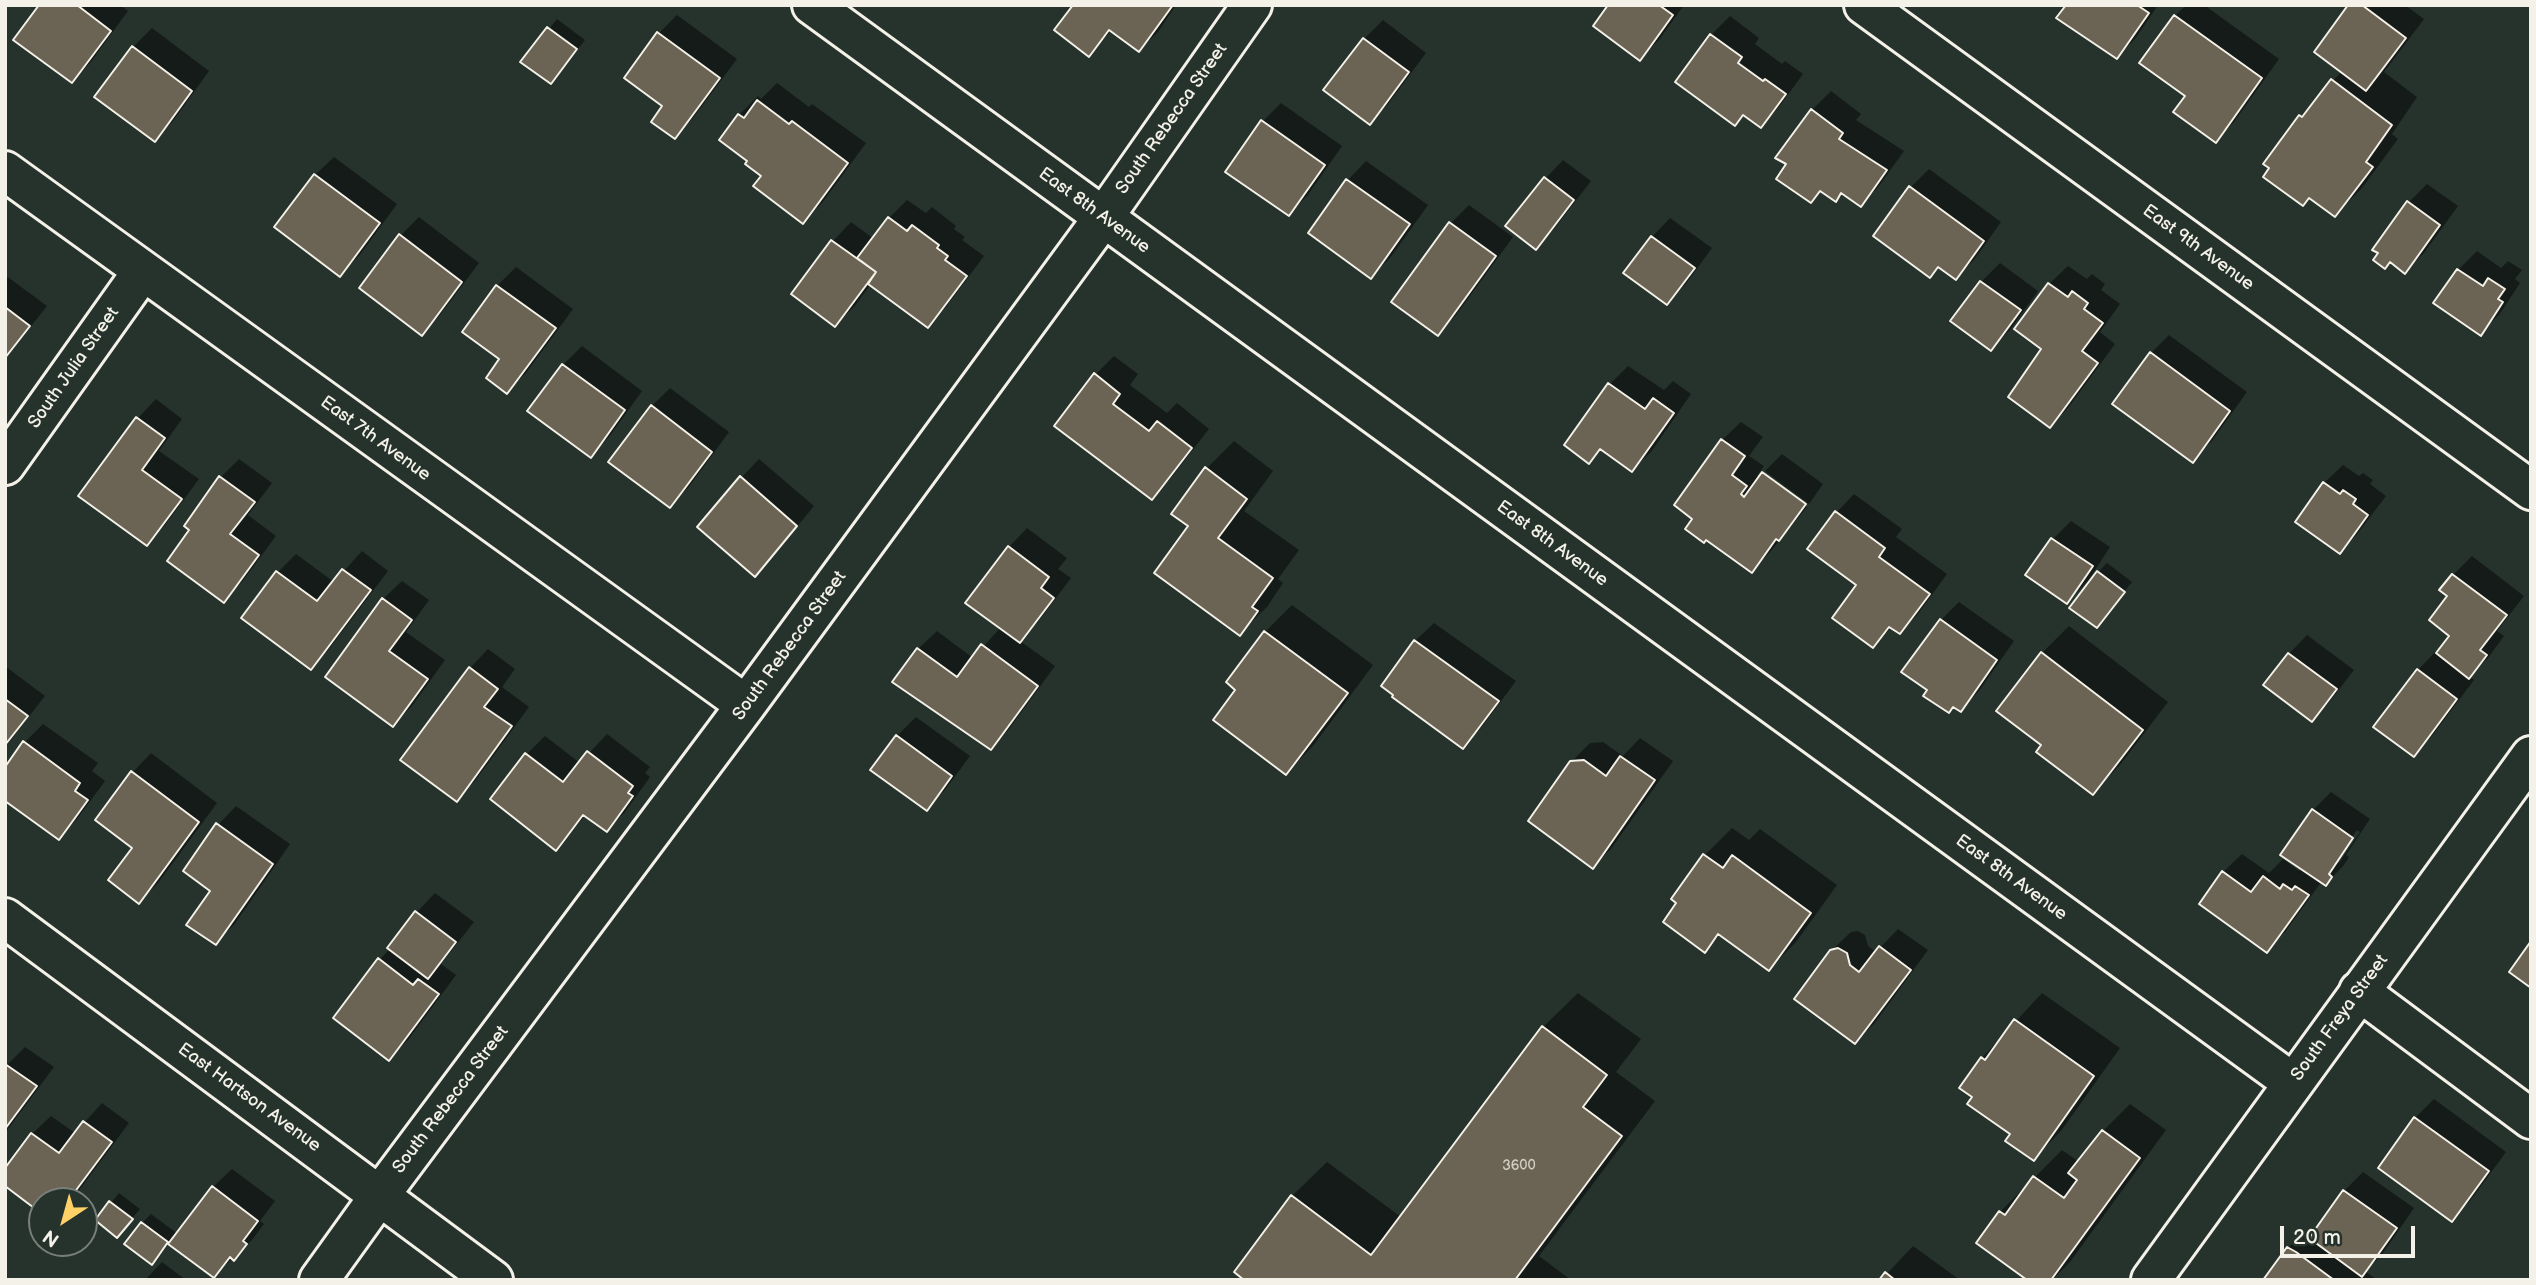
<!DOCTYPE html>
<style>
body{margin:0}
#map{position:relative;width:2536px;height:1285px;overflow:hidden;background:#26332d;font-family:"Balsamiq Sans",sans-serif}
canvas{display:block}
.frame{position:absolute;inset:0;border:7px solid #f4f1e8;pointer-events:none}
.north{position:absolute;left:28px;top:1187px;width:70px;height:70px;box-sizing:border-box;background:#26332d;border:2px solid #787f78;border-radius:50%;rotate:216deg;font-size:19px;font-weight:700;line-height:28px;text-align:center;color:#f4f1e8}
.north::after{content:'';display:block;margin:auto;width:24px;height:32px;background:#ffd166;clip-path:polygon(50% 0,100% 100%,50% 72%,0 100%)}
.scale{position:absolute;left:2280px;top:1226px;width:135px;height:32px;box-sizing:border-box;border:4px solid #f4f1e8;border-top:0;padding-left:9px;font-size:21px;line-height:24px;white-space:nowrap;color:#f4f1e8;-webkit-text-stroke:5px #26332d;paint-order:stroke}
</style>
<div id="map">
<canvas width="2536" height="1285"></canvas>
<div class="frame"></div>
<div class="north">N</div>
<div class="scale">20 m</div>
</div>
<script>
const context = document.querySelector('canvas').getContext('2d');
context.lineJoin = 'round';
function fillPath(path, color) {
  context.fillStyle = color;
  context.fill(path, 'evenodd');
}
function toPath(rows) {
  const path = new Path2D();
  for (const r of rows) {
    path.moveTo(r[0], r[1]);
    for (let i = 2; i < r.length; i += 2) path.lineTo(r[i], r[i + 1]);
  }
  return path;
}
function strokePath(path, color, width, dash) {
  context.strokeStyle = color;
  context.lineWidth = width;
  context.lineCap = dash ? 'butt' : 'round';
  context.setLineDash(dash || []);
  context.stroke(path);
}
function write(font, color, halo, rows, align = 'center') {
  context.font = font + ' "Balsamiq Sans",sans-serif';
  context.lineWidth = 7;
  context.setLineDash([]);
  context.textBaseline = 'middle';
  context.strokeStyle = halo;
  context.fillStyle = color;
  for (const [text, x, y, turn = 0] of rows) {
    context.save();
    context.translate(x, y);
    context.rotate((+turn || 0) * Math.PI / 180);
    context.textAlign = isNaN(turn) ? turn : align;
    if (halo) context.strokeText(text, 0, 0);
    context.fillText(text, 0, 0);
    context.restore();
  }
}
const shadow = toPath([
 [41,5,120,5,128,11,90,63,72,81],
 [1075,5,1176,5,1158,32,1139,50,1112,30,1089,54],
 [1610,5,1684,5,1659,40,1640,58],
 [2068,5,2158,5,2135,39,2117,57],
 [2186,5,2204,5,2279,59,2234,122,2215,141,2175,16],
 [2350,5,2405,5,2424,19,2384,72,2417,97,2392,134,2398,139,2362,188,2335,215,2301,116,2342,71],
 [677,15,737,59,693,118,675,137,665,106,659,33],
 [1730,16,1759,38,1755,44,1782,64,1785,61,1803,74,1779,107,1761,126,1744,114,1735,123,1677,81,1711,35],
 [557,19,585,40,551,82,523,61],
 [1383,20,1426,53,1388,104,1370,123,1364,39],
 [152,28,209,71,173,121,155,140,133,47],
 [777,83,809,107,812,104,866,143,822,203,803,222,750,161,739,115,758,96,761,99],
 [1831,91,1861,114,1856,120,1904,151,1879,186,1861,205,1843,192,1835,199,1821,190,1811,201,1788,164,1812,110],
 [1281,103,1342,146,1307,196,1289,214,1262,122],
 [334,157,397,204,359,256,340,274,315,175],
 [1563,160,1591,181,1554,229,1535,248,1545,179],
 [1366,161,1428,205,1390,258,1371,277,1310,232,1348,180],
 [1929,169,2001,222,1974,260,1955,278,1939,266,1930,275,1910,188],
 [2427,184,2458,206,2424,253,2405,271,2380,253,2409,202],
 [907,200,926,213,932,207,956,226,954,229,965,237,962,240,984,256,946,307,927,326,871,284,854,307,835,325,793,294,833,241,851,222,874,239,889,218],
 [1469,205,1513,237,1456,315,1438,333,1451,223],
 [419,217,479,263,440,315,422,334,400,236],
 [1670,218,1712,248,1685,285,1666,303,1652,237],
 [2477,251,2501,268,2508,261,2522,270,2515,279,2520,283,2499,315,2480,333,2436,303,2458,270],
 [2000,263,2038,291,2010,330,1991,348,1953,320,1981,282],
 [2068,266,2087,279,2092,274,2105,284,2101,290,2120,304,2100,332,2115,344,2068,408,2050,426,2043,349,2049,284],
 [516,267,573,309,526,373,507,392,501,359,464,331,497,286],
 [5,275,47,306,5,359],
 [2169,335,2247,392,2211,442,2192,460,2151,353],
 [582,346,642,391,609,437,591,455,563,365],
 [1114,356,1138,374,1130,385,1167,413,1177,403,1209,429,1170,479,1152,498,1095,375],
 [1628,366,1664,390,1673,381,1691,394,1651,452,1632,470,1602,448,1589,462,1566,445,1610,384],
 [670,388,729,432,688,488,669,506,652,406],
 [156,399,182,419,159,451,199,479,165,525,147,544,81,496,138,418],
 [1741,422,1763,437,1749,456,1764,466,1757,476,1759,477,1764,472,1764,475,1807,507,1770,552,1752,571,1695,518,1722,440],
 [1234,441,1273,471,1244,511,1299,550,1278,579,1283,583,1267,607,1239,634,1190,526,1207,468],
 [1782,454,1823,484,1809,504,1765,471],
 [239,459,272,483,248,515,276,536,242,582,223,600,191,529,221,477],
 [759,459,814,506,773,556,755,575,741,478],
 [2343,465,2359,476,2363,473,2373,480,2370,484,2386,496,2358,533,2340,552,2324,483],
 [1854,494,1902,529,1896,537,1947,574,1918,614,1900,632,1892,627,1873,646,1858,585,1836,513],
 [2071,521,2110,547,2088,581,2067,602,2053,539],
 [1027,528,1067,558,1058,569,1071,578,1038,622,1020,641,1055,666,1009,729,991,748,918,649,937,631,973,658,1001,627,1009,547],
 [362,551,388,571,329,649,311,668,278,572,296,554,334,582],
 [2472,556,2524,596,2497,631,2504,636,2488,658,2469,676,2474,680,2432,736,2413,755,2418,670,2436,651,2438,653,2452,635,2450,596,2453,575],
 [2107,563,2132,582,2097,626,2098,572],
 [402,581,429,600,406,632,445,660,412,706,393,725,383,599],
 [1959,602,2014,641,1979,691,1960,710,1941,620],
 [1292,605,1373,665,1313,746,1286,773,1238,690,1228,682,1265,632],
 [1434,623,1516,681,1481,728,1462,747,1415,641],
 [2069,626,2168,702,2120,765,2093,793,2043,745,2042,653],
 [2307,635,2354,670,2330,701,2312,720,2289,654],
 [488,649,515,669,502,687,529,707,475,781,456,799,402,759,470,668],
 [5,666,45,696,5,747],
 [916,717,970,756,945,790,926,809,873,769,897,736],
 [43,724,98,763,92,771,105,781,77,819,59,838,25,742],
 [607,734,650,767,645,773,650,777,625,812,607,830,586,815,556,848,492,799,527,754,545,736,580,763],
 [1640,738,1673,761,1611,849,1592,867,1571,762,1590,743,1603,742,1623,756],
 [151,753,217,803,158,883,139,902,135,848,97,820,133,772],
 [2331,792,2370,819,2346,855,2349,857,2344,865,2326,884,2322,881,2285,932,2267,950,2223,872,2242,854,2269,873,2283,859,2299,871,2302,868,2313,810],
 [2357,830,2360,832,2339,863,2334,863],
 [236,806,290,844,234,925,215,943,218,825],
 [1732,828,1749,840,1760,829,1837,885,1796,942,1769,969,1721,934,1704,950,1679,903,1673,899,1705,855],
 [435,893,474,922,441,964,456,975,408,1040,389,1058,379,960,390,949,417,912],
 [1898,929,1928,950,1874,1024,1855,1042,1831,951,1851,932,1858,931,1865,935,1868,946,1876,952],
 [1578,993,1641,1039,1616,1072,1655,1101,1539,1256,1571,1280,1247,1280,1292,1196,1327,1162,1401,1217,1543,1027],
 [2042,993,2120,1048,2061,1131,2034,1158,2013,1134,1961,1087,1982,1058],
 [25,1047,54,1067,5,1133,5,1063,7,1065],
 [2434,1099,2506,1152,2470,1201,2451,1219,2380,1168,2415,1118],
 [102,1103,129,1123,71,1201,42,1201,42,1211,32,1134,51,1116,75,1133],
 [2130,1104,2166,1130,2070,1262,2052,1280,2030,1280,1978,1242,2000,1212,2062,1150,2079,1162,2103,1131],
 [232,1169,275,1201,260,1221,264,1224,252,1240,214,1276,169,1242,151,1263,142,1223,151,1214,178,1234,213,1187],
 [2363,1172,2414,1208,2381,1256,2365,1271,2377,1280,2266,1280,2288,1248,2306,1230,2313,1235,2344,1191],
 [119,1193,140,1209,117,1236,97,1220],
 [1913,1246,1960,1280,1881,1280],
 [162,1262,186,1280,145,1280]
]);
const building = toPath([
 [39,5,77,5,111,31,72,83,13,40,39,5],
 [1073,5,1173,5,1139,52,1109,30,1089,57,1054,30,1073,5],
 [1608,5,1659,5,1673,15,1640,61,1593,26,1608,5],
 [2066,5,2137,5,2149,13,2117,59,2056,18,2066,5],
 [2348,5,2362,5,2406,38,2366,91,2314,52,2348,5],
 [2174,15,2262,78,2216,143,2173,112,2185,96,2139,63,2174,15],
 [547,27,577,49,551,84,520,62,547,27],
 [657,32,720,78,675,139,651,122,662,106,624,78,657,32],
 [1710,34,1742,57,1738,63,1763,81,1765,79,1786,94,1761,128,1743,115,1735,126,1675,82,1710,34],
 [1363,38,1409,72,1370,125,1323,90,1363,38],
 [132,46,192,91,155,142,94,97,132,46],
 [2331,79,2392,125,2366,162,2373,167,2335,217,2309,198,2303,206,2263,177,2269,168,2263,164,2299,115,2302,117,2331,79],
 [757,100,789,124,792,121,848,163,803,224,753,186,761,176,745,164,747,161,719,140,738,114,744,118,757,100],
 [1811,109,1843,133,1839,139,1887,170,1861,207,1841,193,1836,202,1820,191,1811,203,1776,179,1786,164,1775,158,1811,109],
 [1261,120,1325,165,1289,216,1225,172,1261,120],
 [314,174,380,223,340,277,274,227,314,174],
 [1544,177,1574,200,1536,250,1505,226,1544,177],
 [1346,179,1410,224,1371,279,1308,233,1346,179],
 [1909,186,1984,241,1956,280,1938,267,1930,278,1873,236,1909,186],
 [2407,201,2440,225,2405,274,2390,262,2385,269,2373,260,2378,253,2372,250,2407,201],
 [888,217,907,231,912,225,939,245,937,248,948,256,945,260,967,276,928,328,868,284,876,272,857,258,888,217],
 [1449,222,1496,256,1438,336,1391,302,1449,222],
 [399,234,462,282,422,336,359,288,399,234],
 [1651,236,1695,268,1667,305,1623,273,1651,236],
 [831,240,876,272,835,327,791,294,831,240],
 [2457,269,2483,286,2488,278,2505,289,2498,299,2503,302,2481,336,2433,303,2457,269],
 [1980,281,2021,310,1991,351,1950,321,1980,281],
 [2048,283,2068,297,2072,291,2088,303,2084,309,2103,323,2082,351,2098,363,2050,428,2008,397,2041,349,2014,329,2048,283],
 [496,285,556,328,507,394,486,378,499,359,462,332,496,285],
 [5,307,30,326,5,358,5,307],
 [2150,352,2230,411,2193,463,2112,404,2150,352],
 [562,364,625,410,591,458,527,411,562,364],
 [1094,373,1120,394,1113,404,1149,431,1157,421,1192,448,1152,500,1054,426,1094,373],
 [1608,383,1645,409,1653,398,1674,413,1632,472,1600,449,1589,464,1564,445,1608,383],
 [651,405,712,452,670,508,608,462,651,405],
 [136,417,165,438,142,470,182,499,147,546,78,496,136,417],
 [1721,439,1745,456,1732,475,1747,486,1741,494,1744,497,1762,472,1806,504,1779,541,1776,539,1752,573,1706,540,1704,543,1685,529,1692,519,1674,505,1721,439],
 [1205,467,1247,499,1218,538,1273,578,1252,607,1258,611,1240,636,1154,573,1188,526,1171,514,1205,467],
 [219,476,255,502,230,534,259,555,224,603,167,561,189,530,184,526,219,476],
 [740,476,797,526,755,577,697,527,740,476],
 [2323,482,2340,494,2343,490,2356,499,2353,504,2368,515,2340,554,2295,522,2323,482],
 [1835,511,1885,548,1879,557,1930,594,1900,634,1889,627,1873,648,1832,618,1856,585,1807,549,1835,511],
 [2051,538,2093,566,2067,604,2025,575,2051,538],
 [1008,546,1049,577,1041,588,1054,598,1020,643,965,603,1008,546],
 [342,569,371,590,311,670,241,618,276,571,317,601,342,569],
 [2097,571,2125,592,2097,628,2069,608,2097,571],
 [2452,574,2507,615,2480,650,2487,655,2469,679,2436,653,2449,636,2429,620,2447,596,2439,590,2452,574],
 [382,598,412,620,389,651,428,679,393,727,325,677,382,598],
 [1940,619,1997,660,1961,712,1953,707,1949,713,1923,696,1927,690,1901,672,1940,619],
 [1264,631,1348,693,1286,775,1213,720,1235,690,1226,682,1264,631],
 [1414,640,1499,701,1463,749,1392,697,1393,695,1381,686,1414,640],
 [981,644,1038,686,991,750,892,682,917,648,957,677,981,644],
 [2041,652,2143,730,2093,795,2036,752,2041,745,1996,711,2041,652],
 [2288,653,2337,689,2312,722,2263,685,2288,653],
 [469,667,498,689,484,707,512,726,457,802,400,760,469,667],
 [2417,669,2457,699,2414,757,2373,727,2417,669],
 [5,699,28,716,5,745,5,699],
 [896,735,952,776,927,811,870,770,896,735],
 [23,741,80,783,75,791,88,800,59,840,5,801,5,767,23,741],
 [587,751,633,786,628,793,633,796,607,832,583,815,556,851,490,799,525,753,563,782,587,751],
 [1620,756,1655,780,1593,869,1528,821,1570,761,1584,760,1606,776,1620,756],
 [131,771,199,822,139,904,108,880,132,848,95,820,131,771],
 [2312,809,2353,838,2329,874,2332,877,2326,886,2280,855,2312,809],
 [216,823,273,864,216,945,186,925,210,891,183,871,216,823],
 [1703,854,1723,868,1732,855,1811,913,1769,971,1718,934,1705,953,1663,922,1676,903,1671,899,1703,854],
 [2222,871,2251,892,2263,876,2280,889,2283,884,2292,890,2295,886,2309,895,2267,953,2199,904,2222,871],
 [415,911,456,942,428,979,387,948,415,911],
 [2531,941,2531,988,2509,972,2531,941],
 [1879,946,1911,970,1855,1044,1794,999,1830,950,1838,948,1847,953,1850,965,1859,972,1879,946],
 [378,958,413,985,418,979,439,994,389,1061,333,1018,378,958],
 [2014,1019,2094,1076,2034,1161,2005,1141,2010,1134,1967,1104,1972,1097,1959,1088,1981,1057,1985,1060,2014,1019],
 [1542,1026,1607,1075,1583,1107,1622,1136,1515,1280,1244,1280,1234,1272,1291,1195,1371,1255,1542,1026],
 [5,1064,37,1086,5,1129,5,1064],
 [2414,1117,2489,1171,2452,1222,2378,1168,2414,1117],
 [83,1121,112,1142,68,1201,42,1201,42,1214,5,1186,5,1168,31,1133,59,1153,83,1121],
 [2102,1130,2140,1158,2051,1280,2027,1280,1976,1243,1999,1211,2005,1215,2033,1176,2064,1198,2077,1180,2068,1173,2102,1130],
 [212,1186,258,1221,243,1241,247,1244,234,1261,230,1257,214,1278,168,1244,212,1186],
 [2343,1190,2397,1228,2362,1277,2309,1238,2343,1190],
 [109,1201,133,1219,117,1238,95,1220,109,1201],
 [141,1222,168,1242,152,1265,124,1244,141,1222],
 [2287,1247,2296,1252,2334,1280,2263,1280,2287,1247],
 [1885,1272,1895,1280,1879,1280,1885,1272]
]);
const minor = toPath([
 [812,5,2293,1083],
 [1864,5,2531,490],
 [5,171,746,705],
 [5,465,142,272],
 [5,918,493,1280],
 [2359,991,2531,1119],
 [319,1280,380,1195,746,705,1103,218,1252,5]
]);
const major = toPath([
 [2151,1280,2531,756]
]);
const numberNames = [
 ["3600",1519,1166]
];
const streetNames = [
 ["South Rebecca Street",1172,119,-55],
 ["East 8th Avenue",1094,211,36],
 ["East 9th Avenue",2198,248,36],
 ["South Julia Street",74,368,-55],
 ["East 7th Avenue",375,439,36],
 ["East 8th Avenue",1552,544,36],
 ["South Rebecca Street",790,646,-54],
 ["East 8th Avenue",2011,878,36],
 ["South Freya Street",2340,1018,-54],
 ["East Hartson Avenue",249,1098,36],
 ["South Rebecca Street",451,1100,-53]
];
fillPath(shadow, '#0007');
fillPath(building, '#6b6353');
strokePath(building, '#f4f1e8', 2);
strokePath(minor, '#f4f1e8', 44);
strokePath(major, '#f4f1e8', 44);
strokePath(minor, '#26332d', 38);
strokePath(major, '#26332d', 38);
write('14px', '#d2cec3', null, numberNames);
write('18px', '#f4f1e8', '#26332d', streetNames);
</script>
